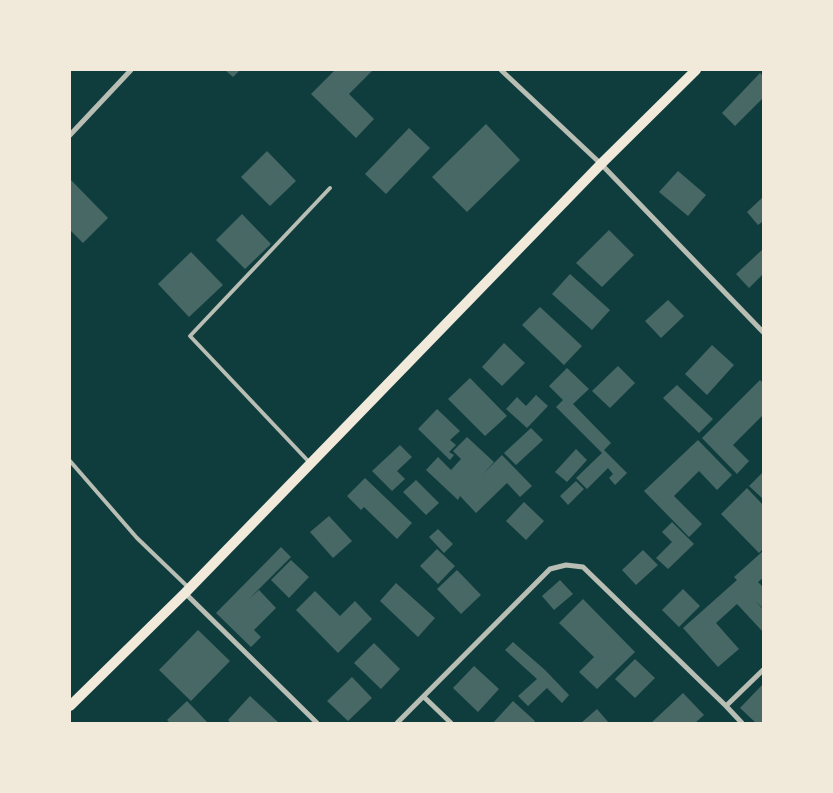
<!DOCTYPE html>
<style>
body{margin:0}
#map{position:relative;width:833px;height:793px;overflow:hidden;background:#0f3d3e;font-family:Montserrat,sans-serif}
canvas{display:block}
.frame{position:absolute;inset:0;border:71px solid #f1e9da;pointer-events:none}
</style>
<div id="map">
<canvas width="833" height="793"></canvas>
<div class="frame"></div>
</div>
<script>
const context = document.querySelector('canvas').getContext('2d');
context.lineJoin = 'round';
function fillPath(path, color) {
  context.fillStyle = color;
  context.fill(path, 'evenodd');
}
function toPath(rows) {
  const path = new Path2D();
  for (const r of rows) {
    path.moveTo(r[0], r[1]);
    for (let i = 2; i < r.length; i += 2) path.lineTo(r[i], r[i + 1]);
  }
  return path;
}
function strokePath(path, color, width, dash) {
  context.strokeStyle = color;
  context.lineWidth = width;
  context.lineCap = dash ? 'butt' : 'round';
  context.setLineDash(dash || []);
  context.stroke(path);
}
const building = toPath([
 [225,70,240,70,233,77],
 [335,70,373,70,349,94,374,119,356,138,311,94],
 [760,73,763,76,763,98,735,126,722,113],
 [486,124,520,160,467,212,432,177],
 [409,128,430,148,386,194,365,174],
 [267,151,296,181,270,206,241,177],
 [678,171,706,195,688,216,659,192],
 [70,179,108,218,83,243,70,230],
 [763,197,763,223,762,222,758,225,747,212],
 [242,214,271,244,245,269,216,240],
 [609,230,634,255,602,287,576,263],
 [763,249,763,274,749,288,736,274],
 [191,252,223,285,189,317,158,284],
 [570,274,610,310,592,330,552,294],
 [668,300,684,316,661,338,645,321],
 [540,307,582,346,564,365,522,325],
 [504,343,525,363,502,386,482,367],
 [712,345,734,365,707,395,685,374],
 [618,366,635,383,610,408,592,391],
 [567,368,589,389,573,404,611,443,604,450,627,473,615,485,609,478,613,474,608,468,587,489,576,478,602,453,556,407,563,400,549,386],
 [470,378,507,416,485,436,448,399],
 [760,380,763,383,763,415,733,445,749,461,737,474,702,438],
 [677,385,713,419,699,433,663,398],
 [536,395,548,406,527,428,506,409,517,397,526,406],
 [437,409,460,431,450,440,456,445,449,452,454,455,450,460,418,429],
 [531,428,543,440,516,465,504,453],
 [467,437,494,462,483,474,502,455,532,486,520,497,507,483,476,513,460,496,458,500,426,470,438,457,451,470,461,459,453,451],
 [698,440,732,475,717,490,699,471,674,496,702,524,689,537,644,491],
 [400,445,412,457,397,471,405,479,392,491,372,471],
 [576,449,587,460,567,482,555,472],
 [763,472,763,499,749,486],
 [365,478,412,523,397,539,364,507,361,510,347,496],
 [416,480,439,503,426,515,403,492],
 [576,481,584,489,568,505,560,496],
 [747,488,763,505,763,549,759,553,721,514],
 [524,502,544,521,526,540,506,521],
 [329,516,352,541,333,558,310,532],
 [672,522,694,544,668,569,656,558,672,542,662,532],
 [438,529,453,544,444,553,429,537],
 [281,547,291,557,249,599,259,590,276,608,254,630,261,637,251,647,216,613],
 [437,549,455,566,438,584,420,566],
 [643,550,658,565,636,585,622,570],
 [763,551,763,578,758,582,763,587,763,608,755,601,763,609,763,632,737,604,716,623,739,649,718,667,683,628,737,580,734,577],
 [291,560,309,577,289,598,271,580],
 [457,570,481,595,461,614,437,589],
 [560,580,573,594,554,610,542,596],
 [396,583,435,618,418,637,380,601],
 [683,589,700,606,679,627,662,610],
 [315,591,340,616,355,601,372,619,338,653,296,610],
 [583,599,635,652,597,689,579,672,594,657,559,623],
 [198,630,230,661,191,701,159,670],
 [513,642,545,670,569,695,562,703,547,688,528,706,518,696,537,679,505,650],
 [374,643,400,669,381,689,354,663],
 [635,659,655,678,635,698,615,679],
 [474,666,499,689,478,712,453,688],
 [352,677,372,698,348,721,327,701],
 [763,684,763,723,756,723,740,708],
 [683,693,704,715,695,723,651,723],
 [250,696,279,723,231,723,228,720],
 [187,701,208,723,170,723,167,720],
 [513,701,535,721,533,723,493,723],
 [597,709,609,723,581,723]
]);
const service = toPath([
 [70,461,137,538,189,588],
 [310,463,190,336,330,188]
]);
const minor = toPath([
 [501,70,601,164,763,332],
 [70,135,131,70],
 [185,593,317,723],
 [424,697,451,723],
 [726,706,763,670],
 [397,723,550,569,566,565,583,567,726,706,742,723]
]);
const secondary = toPath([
 [70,706,185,593,601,164,696,70]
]);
fillPath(building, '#486865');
strokePath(service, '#b8beb3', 4);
strokePath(minor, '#b8beb3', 5);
strokePath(secondary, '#f1e9da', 10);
</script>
